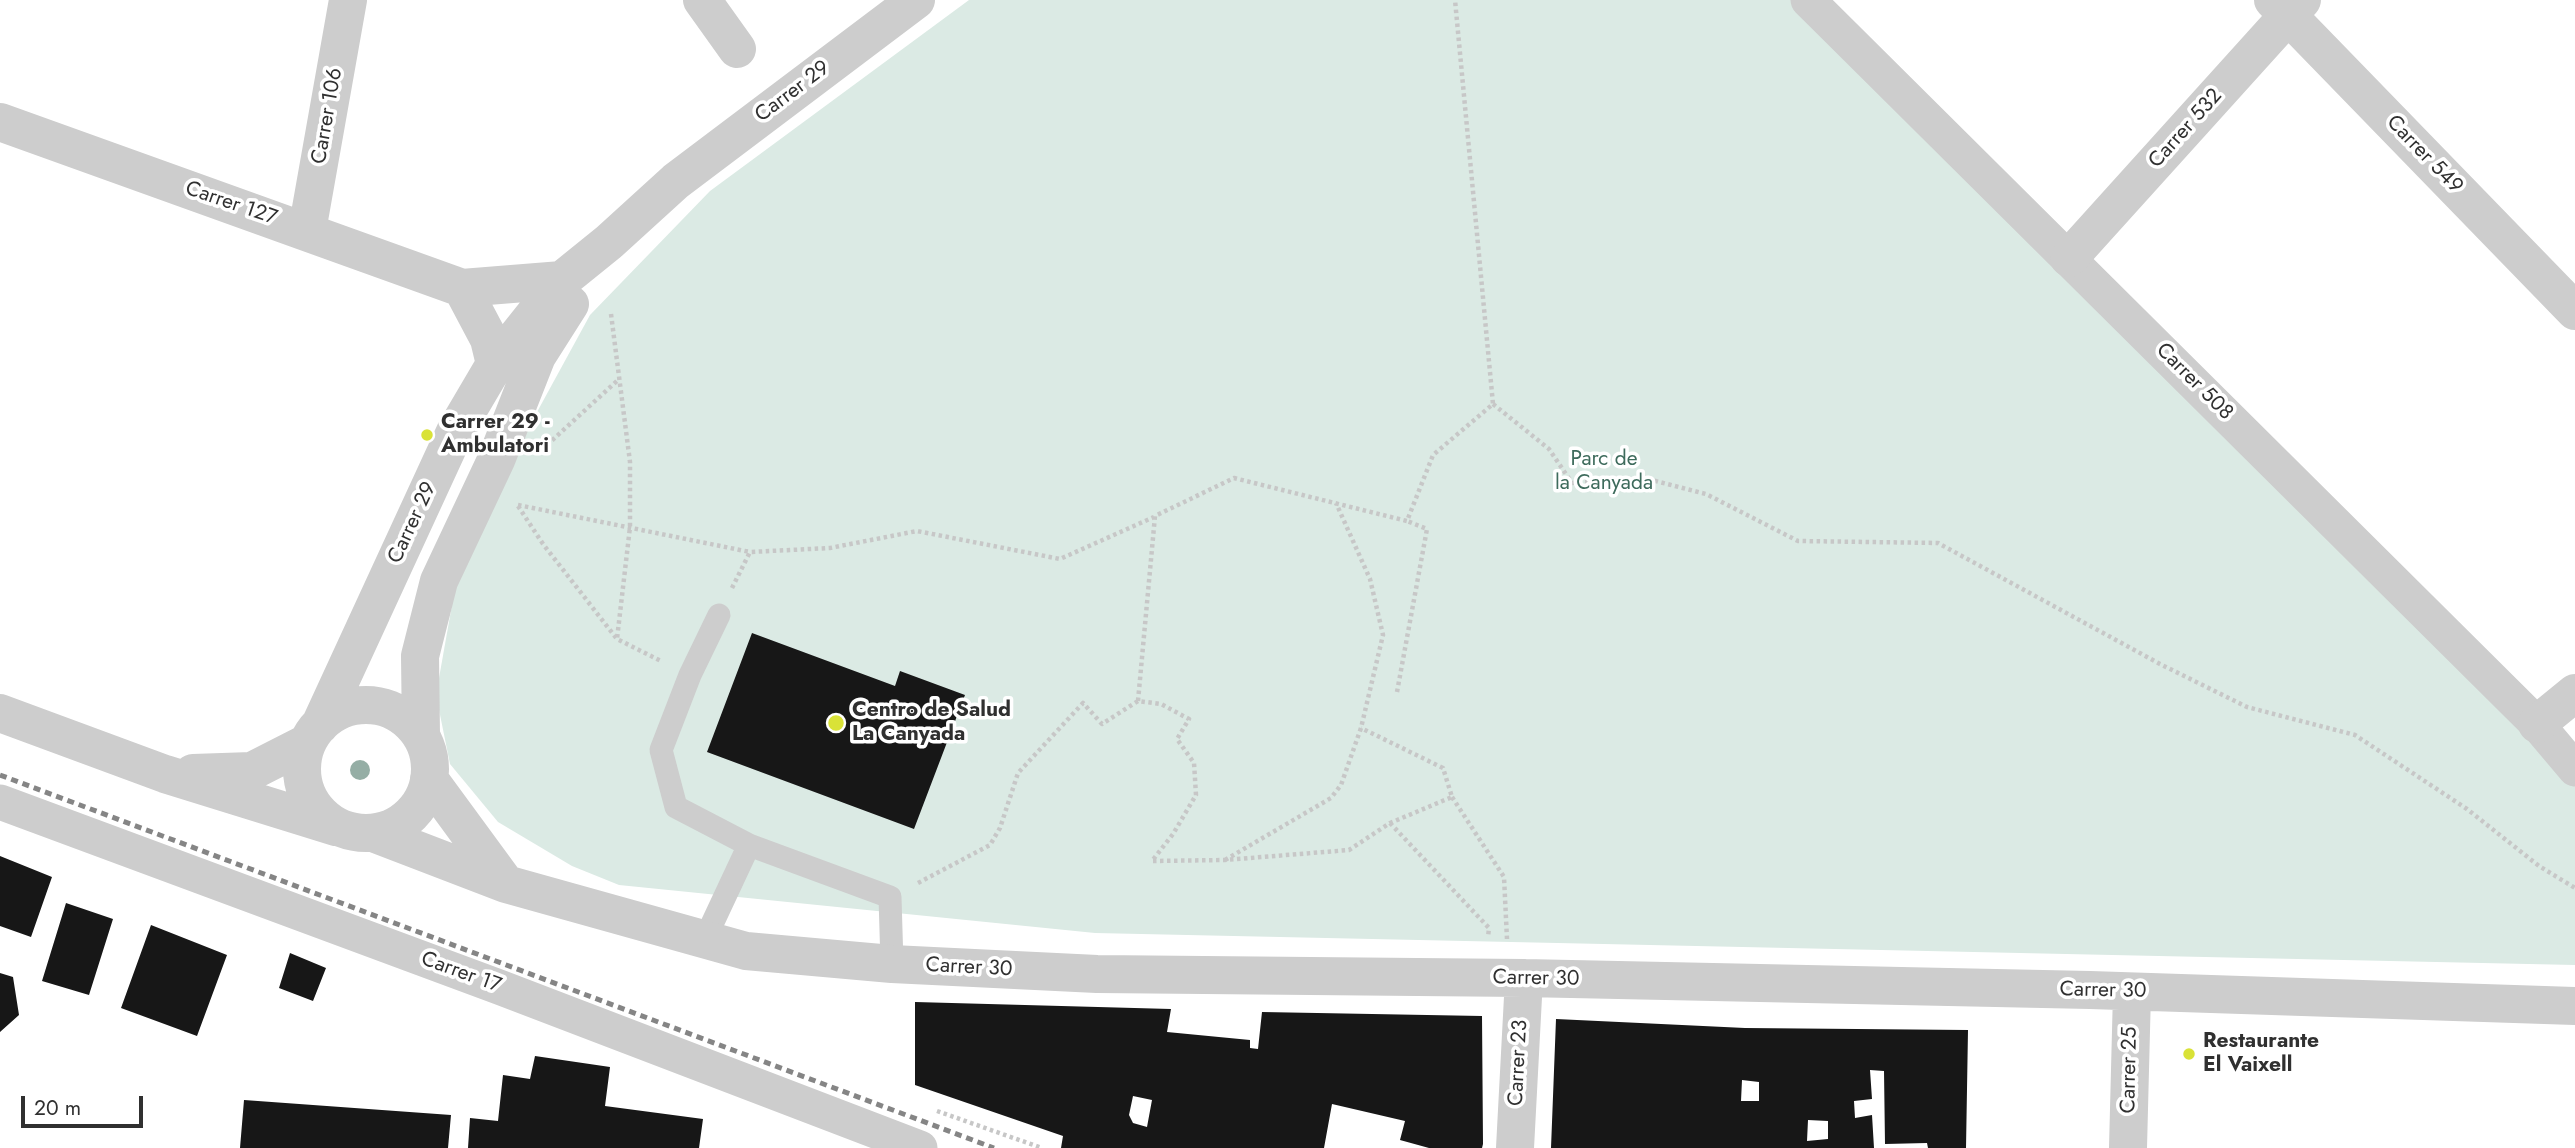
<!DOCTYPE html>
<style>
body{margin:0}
#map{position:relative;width:2575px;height:1148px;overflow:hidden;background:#fff;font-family:Jost,sans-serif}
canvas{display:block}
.scale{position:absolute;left:21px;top:1096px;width:122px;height:32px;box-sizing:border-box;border:4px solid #303030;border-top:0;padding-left:9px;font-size:21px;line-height:24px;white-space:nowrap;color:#303030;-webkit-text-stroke:5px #fff;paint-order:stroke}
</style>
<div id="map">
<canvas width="2575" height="1148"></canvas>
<div class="scale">20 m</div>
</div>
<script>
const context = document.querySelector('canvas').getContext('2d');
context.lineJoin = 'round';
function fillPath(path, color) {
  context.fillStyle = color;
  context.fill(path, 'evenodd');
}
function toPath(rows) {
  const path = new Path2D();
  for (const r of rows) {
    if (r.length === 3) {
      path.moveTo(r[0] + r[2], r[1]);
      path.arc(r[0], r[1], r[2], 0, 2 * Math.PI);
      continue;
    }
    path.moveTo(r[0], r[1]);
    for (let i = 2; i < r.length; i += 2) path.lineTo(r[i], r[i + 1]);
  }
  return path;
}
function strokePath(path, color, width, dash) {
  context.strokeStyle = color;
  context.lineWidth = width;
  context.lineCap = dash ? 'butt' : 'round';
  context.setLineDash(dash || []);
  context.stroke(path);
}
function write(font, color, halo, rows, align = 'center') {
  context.font = font + ' Jost,sans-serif';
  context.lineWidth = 7;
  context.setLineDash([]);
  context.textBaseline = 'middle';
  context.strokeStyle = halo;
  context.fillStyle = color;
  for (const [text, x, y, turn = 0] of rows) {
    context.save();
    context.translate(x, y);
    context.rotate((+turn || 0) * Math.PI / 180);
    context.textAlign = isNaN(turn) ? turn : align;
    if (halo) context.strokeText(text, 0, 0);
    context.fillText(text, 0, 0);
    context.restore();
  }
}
const green = toPath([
 [969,0,1799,0,2575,781,2575,965,1095,933,619,885,572,866,498,822,450,764,436,695,458,571,525,434,590,315,710,191]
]);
const building = toPath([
 [752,633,895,686,900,671,965,695,914,829,707,752],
 [0,856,52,877,31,937,0,926],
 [66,903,113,919,89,995,42,981],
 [151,925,227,955,197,1036,121,1008],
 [290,953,326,968,313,1001,279,988],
 [0,973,13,977,19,1015,0,1032],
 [915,1002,1171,1009,1167,1032,1250,1040,1250,1048,1258,1049,1262,1012,1482,1016,1483,1144,1482,1148,1429,1148,1400,1140,1405,1121,1332,1104,1324,1148,1061,1148,1063,1136,915,1085],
 [1133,1096,1152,1100,1147,1127,1133,1123,1129,1115],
 [1556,1019,1745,1028,1968,1030,1966,1148,1928,1148,1927,1143,1885,1144,1884,1071,1870,1070,1872,1099,1854,1101,1855,1118,1872,1115,1874,1148,1551,1148],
 [1742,1080,1759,1082,1759,1101,1741,1101],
 [1808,1120,1828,1121,1828,1139,1807,1141],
 [535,1056,610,1067,605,1106,703,1119,699,1148,468,1148,470,1118,498,1121,503,1075,530,1079],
 [244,1100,451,1115,448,1148,240,1148]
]);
const path = toPath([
 [611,314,630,462,630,527,617,639],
 [1493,404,1549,449,1572,483,1644,478,1706,494,1798,541,1938,543,2160,664,2247,707,2355,735,2467,809,2539,866,2575,888],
 [547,445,618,380],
 [518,505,750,552],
 [518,506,543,544,617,639,661,661],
 [732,588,750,552,830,548,917,531,1060,559,1154,517],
 [1397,692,1427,529,1407,521],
 [1138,701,1155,516,1234,478,1407,521,1433,455,1493,404,1455,0],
 [1452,797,1504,877,1507,939],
 [1390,823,1489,928,1488,937],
 [1225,860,1331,798,1341,785,1361,728,1383,635,1370,579,1336,503],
 [1153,861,1225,860,1349,850,1390,823,1452,797,1443,768,1361,728],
 [918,883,990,845,1000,828,1018,773,1083,703,1102,724,1138,701,1161,704,1189,719,1177,739,1194,763,1196,795,1173,834,1152,861],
 [937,1111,1042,1148]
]);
const service = toPath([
 [719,615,690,675,661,750,676,807,749,845,890,897,892,964],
 [705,939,749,845]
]);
const pedestrian = toPath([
 [1808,0,2537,724,2575,769],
 [0,802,499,987,920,1148]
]);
const minor = toPath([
 [702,0,737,49],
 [2273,0,2575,311],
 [0,122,462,288,562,280],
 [307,231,348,0],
 [2069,258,2302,0],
 [462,288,489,339,495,364],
 [366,769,64],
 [0,713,165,774,336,827],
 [2537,724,2575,693],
 [320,725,455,432,495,364,562,280,609,242,676,181,916,0],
 [421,735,420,656,439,581,496,460,537,356,570,304],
 [193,773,252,771,307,743],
 [429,779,506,884],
 [373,833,506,884,746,951,892,964,1097,974,1524,978,2090,990,2575,1006],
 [1515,1148,1524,978],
 [2128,1148,2132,992]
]);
const rail = toPath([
 [0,775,994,1148]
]);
const trees = [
 [360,770]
];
const markers = [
 [427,435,7,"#d9e237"],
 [836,723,9,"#d9e237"],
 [2189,1054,7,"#d9e237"]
];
const streetNames = [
 ["Carrer 29",793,92,-37],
 ["Carrer 106",328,116,-80],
 ["Carrer 532",2186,129,-48],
 ["Carrer 549",2424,155,46],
 ["Carrer 127",231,204,19],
 ["Carrer 508",2194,382,45],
 ["Carrer 29",413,523,-65],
 ["Carrer 30",969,968,3],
 ["Carrer 17",461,973,20],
 ["Carrer 30",1536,979,1],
 ["Carrer 30",2103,991,1],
 ["Carrer 23",1519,1063,-87],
 ["Carrer 25",2130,1070,-89]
];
const poiNames = [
 ["Carrer 29 -",441,423],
 ["Ambulatori",441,447],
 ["Centro de Salud",852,711],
 ["La Canyada",852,735],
 ["Restaurante",2203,1042],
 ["El Vaixell",2203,1066]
];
const parkNames = [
 ["Parc de",1604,460],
 ["la Canyada",1604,484]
];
fillPath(green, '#dbeae4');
fillPath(building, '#171717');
strokePath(path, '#c7c7c7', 4.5, [3.5, 3.5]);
strokePath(service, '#cdcdcd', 23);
strokePath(pedestrian, '#cdcdcd', 35);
strokePath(minor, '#cdcdcd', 38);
strokePath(rail, '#858585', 5, [7, 5]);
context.fillStyle = '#95aea5';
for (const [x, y] of trees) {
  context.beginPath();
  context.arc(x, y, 10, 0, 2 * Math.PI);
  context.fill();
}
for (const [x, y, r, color] of markers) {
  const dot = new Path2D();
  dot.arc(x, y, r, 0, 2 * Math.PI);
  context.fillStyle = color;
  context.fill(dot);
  strokePath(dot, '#fff', 2.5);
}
write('21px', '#303030', '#fff', streetNames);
write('bold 21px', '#303030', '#fff', poiNames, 'left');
write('21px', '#3e6b5c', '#fff', parkNames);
</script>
